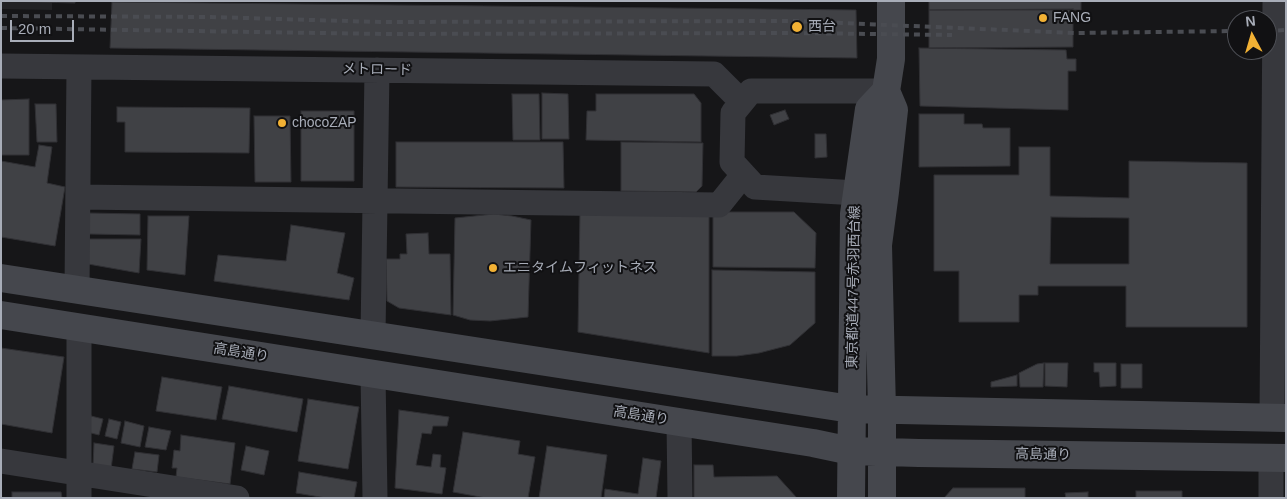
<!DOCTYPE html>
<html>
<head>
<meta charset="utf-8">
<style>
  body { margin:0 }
  #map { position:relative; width:1287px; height:499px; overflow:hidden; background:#161618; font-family:Arial,sans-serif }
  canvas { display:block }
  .frame { position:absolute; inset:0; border:2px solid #a8adb8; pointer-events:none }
  .north { position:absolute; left:1227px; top:10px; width:50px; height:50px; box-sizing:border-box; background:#111113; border:1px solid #4d4f55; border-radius:50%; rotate:354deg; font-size:14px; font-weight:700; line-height:20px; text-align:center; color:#a8adb8 }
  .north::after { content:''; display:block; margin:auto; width:18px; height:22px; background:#f2b134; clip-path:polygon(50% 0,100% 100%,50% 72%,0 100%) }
  .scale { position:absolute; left:10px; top:20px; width:64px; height:22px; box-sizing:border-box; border:2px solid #a8adb8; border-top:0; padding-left:6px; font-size:15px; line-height:18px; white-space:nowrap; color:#a8adb8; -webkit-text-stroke:4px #111113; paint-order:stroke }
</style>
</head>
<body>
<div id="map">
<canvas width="1287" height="499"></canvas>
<div class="frame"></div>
<div class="north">N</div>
<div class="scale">20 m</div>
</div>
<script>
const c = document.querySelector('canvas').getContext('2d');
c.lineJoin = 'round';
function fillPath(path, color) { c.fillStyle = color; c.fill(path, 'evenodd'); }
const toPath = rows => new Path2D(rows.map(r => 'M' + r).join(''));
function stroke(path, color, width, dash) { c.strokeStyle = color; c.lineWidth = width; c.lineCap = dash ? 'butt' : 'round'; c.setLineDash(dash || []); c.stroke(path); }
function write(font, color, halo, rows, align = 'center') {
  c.font = font + ' Arial,"Noto Sans JP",sans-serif'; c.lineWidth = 4; c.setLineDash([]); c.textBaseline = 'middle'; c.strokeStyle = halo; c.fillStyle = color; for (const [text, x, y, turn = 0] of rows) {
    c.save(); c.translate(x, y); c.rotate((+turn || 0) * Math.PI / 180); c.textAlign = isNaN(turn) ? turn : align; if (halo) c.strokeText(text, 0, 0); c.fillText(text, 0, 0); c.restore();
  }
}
const built = toPath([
  [1,1,52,1,52,10,1,9]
]);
const building = toPath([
  [1,1,75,1,75,3,1,1],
  [929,1,1081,1,1081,10,929,10,929,1],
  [112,2,856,10,857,58,110,48,112,2],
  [1073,9,1073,47,929,48,929,10,1073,9],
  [919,48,1066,50,1067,59,1076,59,1076,71,1068,71,1068,110,920,106,919,48],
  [542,93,568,94,569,139,542,139,542,93],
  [512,94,539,94,540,140,513,140,512,94],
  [596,94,694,94,701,103,701,142,586,140,587,111,596,111,596,94],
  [29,99,29,155,1,155,1,100,29,99],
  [35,104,56,104,57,142,37,142,35,104],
  [117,107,250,108,249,153,125,152,125,122,117,122,117,107],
  [785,110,789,119,774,125,770,115,785,110],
  [301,111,354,111,354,181,301,181,301,111],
  [919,114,964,114,964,124,982,124,983,128,1010,128,1010,166,919,167,919,114],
  [254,116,290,116,291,182,255,182,254,116],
  [815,134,826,134,827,157,815,158,815,134],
  [396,142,563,142,564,188,396,187,396,142],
  [621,142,703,143,702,186,696,192,621,191,621,142],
  [39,145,52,147,47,183,65,187,55,246,1,237,1,161,35,167,39,145],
  [1019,147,1050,147,1050,196,1129,198,1129,161,1247,163,1247,327,1126,327,1126,286,1038,286,1038,295,1019,295,1019,322,959,322,959,271,934,271,934,175,1019,175,1019,147],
  [1051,217,1129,218,1129,264,1050,264,1051,217],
  [580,212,709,212,709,353,578,332,580,212],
  [713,212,794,212,816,233,815,268,713,267,713,212],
  [89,213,140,214,140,235,89,234,89,213],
  [494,214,512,216,531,220,528,317,490,321,470,320,453,315,455,218,494,214],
  [148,216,189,216,185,275,147,270,148,216],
  [291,225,345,233,337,273,354,278,349,300,214,281,218,255,286,261,291,225],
  [428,233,429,254,450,254,451,315,399,308,387,301,386,259,400,259,400,254,407,254,406,234,428,233],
  [88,239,141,239,139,273,88,264,88,239],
  [712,270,815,272,815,323,790,345,759,353,737,356,712,356,712,270],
  [1,348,64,357,52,433,1,424,1,348],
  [1044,363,1043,387,1020,387,1019,373,1037,364,1044,363],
  [1045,363,1068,363,1067,387,1045,386,1045,363],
  [1094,363,1116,363,1116,386,1100,387,1099,372,1094,372,1094,363],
  [1121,364,1142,364,1142,388,1121,388,1121,364],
  [1017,375,1017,386,991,387,991,382,1017,375],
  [162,377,222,387,216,420,156,411,162,377],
  [229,386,303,399,297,432,222,419,229,386],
  [308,399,359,407,348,469,298,461,308,399],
  [399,410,449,417,447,426,433,426,431,434,422,433,416,465,431,467,433,454,441,455,440,467,446,468,442,494,395,488,399,410],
  [91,416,103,419,99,435,87,432,91,416],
  [109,419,121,422,117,439,105,436,109,419],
  [125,421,144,426,140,447,121,443,125,421],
  [149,427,171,431,166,450,145,447,149,427],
  [463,432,520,441,518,454,535,457,528,498,486,498,453,492,463,432],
  [181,435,235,443,230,484,176,477,177,468,172,468,174,450,180,451,181,435],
  [94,443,114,446,111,469,93,466,94,443],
  [246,446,269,451,264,475,241,470,246,446],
  [547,446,607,455,601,498,539,498,547,446],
  [135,452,159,455,157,472,132,469,135,452],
  [643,458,661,461,656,498,604,498,605,489,638,494,643,458],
  [694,465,713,465,714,477,777,476,797,498,694,498,694,465],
  [299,472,357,482,354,498,326,498,296,493,299,472],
  [953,488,1025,488,1025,498,944,498,953,488],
  [1136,491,1182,491,1182,498,1136,498,1136,491],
  [12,492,61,492,62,498,12,498,12,492],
  [1088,492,1088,498,1066,498,1065,493,1088,492]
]);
const street = toPath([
  [1,66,714,74,741,101],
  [878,192,857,193,755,187,732,162,733,113,751,91,886,91],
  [78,197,719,205,743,175],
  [77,289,79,67],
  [373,335,377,70],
  [373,374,375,498],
  [1272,417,1275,1],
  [679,422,680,498],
  [1,461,237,498],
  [79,498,79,328],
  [1271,498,1271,458]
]);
const secondary = toPath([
  [886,91,891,59,891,1],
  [1,278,851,409,1286,418],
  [1,315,679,422,813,443,851,451,919,453,1286,458],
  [851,498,854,214,869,109,886,91],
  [882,498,882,410,878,245,885,192,894,110,886,91]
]);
const rail = toPath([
  [1,16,211,17,380,22,794,21,1076,33,1237,31],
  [1,28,383,34,794,33,952,35],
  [1267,31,1286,30]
]);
const markers = [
  [1043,18,5,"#f2b134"],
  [797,27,6,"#f2b134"],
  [282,123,5,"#f2b134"],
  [493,268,5,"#f2b134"]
];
const poiNames = [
  ["FANG",1053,18],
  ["西台",808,27],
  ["chocoZAP",292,123],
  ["エニタイムフィットネス",503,268]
];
const streetNames = [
  ["メトロード",377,70,1],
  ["東京都道447号赤羽西台線",854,287,-89],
  ["高島通り",241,353,9],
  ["高島通り",641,416,9],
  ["高島通り",1043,455,1]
];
fillPath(built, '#222225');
fillPath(building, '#404145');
stroke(building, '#303034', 1);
stroke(street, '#37383d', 25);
stroke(secondary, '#45474d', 28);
stroke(rail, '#4a4c52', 4, [6, 5]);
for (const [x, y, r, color] of markers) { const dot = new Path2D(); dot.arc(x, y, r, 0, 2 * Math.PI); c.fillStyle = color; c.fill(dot); stroke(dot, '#111113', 2); }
write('14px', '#a8adb8', '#111113', poiNames, 'left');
write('14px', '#a8adb8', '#111113', streetNames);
</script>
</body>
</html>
